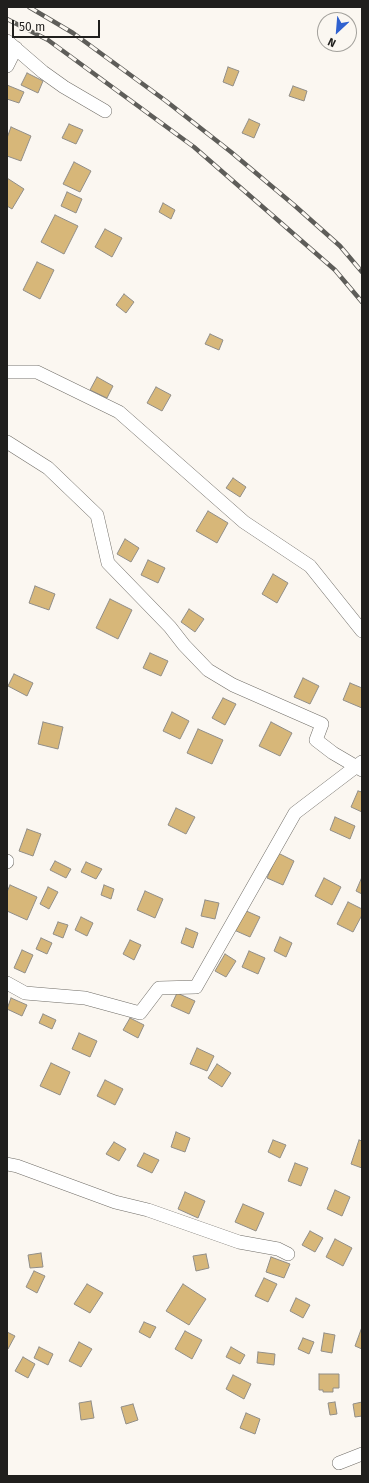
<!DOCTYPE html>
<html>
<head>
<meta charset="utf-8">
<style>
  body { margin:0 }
  #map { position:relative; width:369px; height:1483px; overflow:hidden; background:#fbf7f1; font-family:"Fira Sans",sans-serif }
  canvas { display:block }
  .frame { position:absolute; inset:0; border:8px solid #201f1d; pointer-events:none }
  .north { position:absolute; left:317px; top:12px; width:40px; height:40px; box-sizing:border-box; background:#fbf7f1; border:1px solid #a3a19c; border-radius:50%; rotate:206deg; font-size:11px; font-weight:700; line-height:16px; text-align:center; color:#201f1d }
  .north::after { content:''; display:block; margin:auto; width:14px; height:18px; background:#3061d0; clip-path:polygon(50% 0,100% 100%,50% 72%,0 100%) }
  .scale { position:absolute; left:12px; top:20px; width:88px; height:18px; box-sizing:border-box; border:2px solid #201f1d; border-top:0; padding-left:5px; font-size:12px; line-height:14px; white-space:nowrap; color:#201f1d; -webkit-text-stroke:3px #fbf7f1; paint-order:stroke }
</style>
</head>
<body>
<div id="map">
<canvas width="369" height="1483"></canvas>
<div class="frame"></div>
<div class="north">N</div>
<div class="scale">50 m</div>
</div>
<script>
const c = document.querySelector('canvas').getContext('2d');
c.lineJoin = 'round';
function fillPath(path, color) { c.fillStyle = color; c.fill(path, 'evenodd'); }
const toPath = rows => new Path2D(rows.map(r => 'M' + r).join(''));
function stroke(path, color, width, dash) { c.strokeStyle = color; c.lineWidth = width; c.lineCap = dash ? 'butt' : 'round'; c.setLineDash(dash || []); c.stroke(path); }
const building = toPath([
  [228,67,239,71,233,86,223,82,228,67],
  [27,73,43,81,38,93,21,85,27,73],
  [7,85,24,92,19,103,7,99,7,85],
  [293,86,307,91,304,101,289,96,293,86],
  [249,119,260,124,254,138,242,133,249,119],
  [69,124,83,130,76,144,62,138,69,124],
  [11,127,31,136,21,161,7,156,7,138,11,127],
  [74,162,91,171,80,192,63,184,74,162],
  [7,178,24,189,12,209,7,206,7,178],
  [67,192,82,199,76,213,61,206,67,192],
  [163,203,175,210,171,219,159,212,163,203],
  [55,215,78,226,64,254,41,242,55,215],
  [105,229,122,238,112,257,95,247,105,229],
  [37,262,54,270,40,299,23,290,37,262],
  [124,294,134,302,126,313,116,305,124,294],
  [210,334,223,340,219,350,205,344,210,334],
  [97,377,113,386,107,398,90,390,97,377],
  [156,387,171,395,162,411,147,403,156,387],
  [233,478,246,487,240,497,226,488,233,478],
  [208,511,228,523,217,543,196,531,208,511],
  [125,539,139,548,131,562,117,554,125,539],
  [148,560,165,568,158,583,141,575,148,560],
  [273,574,288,583,277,603,262,594,273,574],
  [35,586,55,594,49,610,29,603,35,586],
  [110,599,132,610,118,639,96,628,110,599],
  [189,609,204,619,195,632,181,622,189,609],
  [150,653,168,661,161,676,143,668,150,653],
  [14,674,33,683,27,696,8,686,14,674],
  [303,678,319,686,310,704,294,697,303,678],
  [350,683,362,688,362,708,343,700,350,683],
  [223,698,236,704,225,725,212,718,223,698],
  [172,712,189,721,180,739,163,731,172,712],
  [43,722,63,727,58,749,38,744,43,722],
  [271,722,292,733,280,756,259,746,271,722],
  [198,729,223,740,212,764,187,753,198,729],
  [358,791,362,792,362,812,351,807,358,791],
  [176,808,195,817,186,834,168,825,176,808],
  [335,817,355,826,350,839,330,830,335,817],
  [27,829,41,834,33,856,19,851,27,829],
  [278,853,294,861,283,885,267,878,278,853],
  [55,861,71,869,66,878,50,870,55,861],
  [86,862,102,869,96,879,81,872,86,862],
  [362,877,362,894,356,891,362,877],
  [324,878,341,887,332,905,315,896,324,878],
  [10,885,37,897,27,920,7,911,7,892,10,885],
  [104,885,114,889,111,899,101,895,104,885],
  [48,887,58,892,49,909,40,904,48,887],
  [145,891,163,899,155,918,137,910,145,891],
  [205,900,219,903,215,919,201,916,205,900],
  [348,902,362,909,362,915,353,932,337,924,348,902],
  [244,910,260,917,250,937,234,930,244,910],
  [81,917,93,923,87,936,75,930,81,917],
  [58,922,68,925,63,938,53,934,58,922],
  [186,928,198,933,193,948,181,943,186,928],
  [280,937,292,943,286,957,274,951,280,937],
  [41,938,52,943,47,954,36,949,41,938],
  [130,940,141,945,134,960,123,954,130,940],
  [22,950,33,955,25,973,14,968,22,950],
  [249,951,265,958,258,974,242,967,249,951],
  [225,954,236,961,226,977,215,971,225,954],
  [177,993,195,1001,189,1014,171,1006,177,993],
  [11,998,27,1005,22,1016,7,1009,11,998],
  [43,1014,56,1020,52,1029,39,1023,43,1014],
  [130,1018,144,1025,138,1038,123,1030,130,1018],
  [79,1033,97,1041,90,1057,72,1049,79,1033],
  [197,1048,214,1056,207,1071,190,1064,197,1048],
  [51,1063,70,1072,60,1095,40,1086,51,1063],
  [217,1064,231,1073,222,1087,208,1078,217,1064],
  [105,1080,123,1089,115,1105,97,1096,105,1080],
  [176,1132,190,1138,185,1152,171,1147,176,1132],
  [273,1140,286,1145,280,1158,268,1152,273,1140],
  [359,1140,362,1141,362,1168,351,1164,359,1140],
  [114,1142,126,1149,119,1161,106,1154,114,1142],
  [144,1153,159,1160,152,1173,137,1166,144,1153],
  [295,1163,308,1168,301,1186,288,1181,295,1163],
  [335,1190,350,1197,342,1216,327,1209,335,1190],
  [185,1192,205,1201,198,1218,178,1209,185,1192],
  [243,1204,264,1213,256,1231,235,1222,243,1204],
  [310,1231,323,1238,315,1252,302,1245,310,1231],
  [335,1239,352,1248,343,1266,326,1257,335,1239],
  [41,1253,43,1267,30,1268,28,1255,41,1253],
  [206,1254,209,1268,196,1271,193,1256,206,1254],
  [271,1257,290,1264,284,1278,266,1272,271,1257],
  [34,1271,45,1276,37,1293,26,1287,34,1271],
  [264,1278,277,1284,268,1302,255,1296,264,1278],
  [87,1284,103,1293,90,1313,74,1304,87,1284],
  [183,1284,206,1299,189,1325,166,1311,183,1284],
  [296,1298,310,1305,303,1318,290,1311,296,1298],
  [144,1322,156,1327,150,1338,139,1332,144,1322],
  [362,1327,362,1349,355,1346,362,1327],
  [185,1331,202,1340,192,1359,175,1349,185,1331],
  [7,1332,15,1336,8,1349,7,1349,7,1332],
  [324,1333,335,1335,332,1353,321,1351,324,1333],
  [303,1338,314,1342,309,1354,298,1349,303,1338],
  [79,1342,92,1349,81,1367,69,1361,79,1342],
  [39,1347,53,1354,48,1365,34,1358,39,1347],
  [231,1347,245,1355,240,1364,226,1357,231,1347],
  [258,1352,275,1354,274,1365,257,1363,258,1352],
  [23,1357,35,1364,28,1378,15,1371,23,1357],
  [319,1374,339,1374,339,1388,333,1388,333,1392,323,1392,323,1390,319,1390,319,1374],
  [233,1375,251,1384,244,1399,226,1389,233,1375],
  [91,1401,94,1418,81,1420,79,1403,91,1401],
  [335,1402,337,1414,330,1415,328,1403,335,1402],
  [362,1402,362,1416,355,1417,353,1404,362,1402],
  [133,1404,138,1420,126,1424,121,1407,133,1404],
  [246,1413,260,1419,255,1434,240,1428,246,1413]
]);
const minor = toPath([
  [7,41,43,72,64,87,105,111],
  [7,66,16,48],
  [7,372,37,372,119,412,244,522,310,566,362,631],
  [7,442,48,468,97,515,108,563,170,627,184,645,208,670,233,685,322,724,316,740,333,753,362,770],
  [7,862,7,861],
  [7,983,25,993,85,998,140,1013,159,988,196,987,295,813,362,762],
  [7,1164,17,1166,115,1202,148,1210,239,1242,278,1249,288,1254],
  [339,1463,362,1454]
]);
const rail = toPath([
  [29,7,73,33,166,101,231,152,294,205,340,246,362,272],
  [7,19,48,40,194,147,335,270,362,302]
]);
fillPath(building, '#d7b779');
stroke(building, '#918e88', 1);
stroke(minor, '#706d67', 14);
stroke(minor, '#fff', 13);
stroke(rail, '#5e5d59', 4.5);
stroke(rail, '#fbf7f1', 3, [9]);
</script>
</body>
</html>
